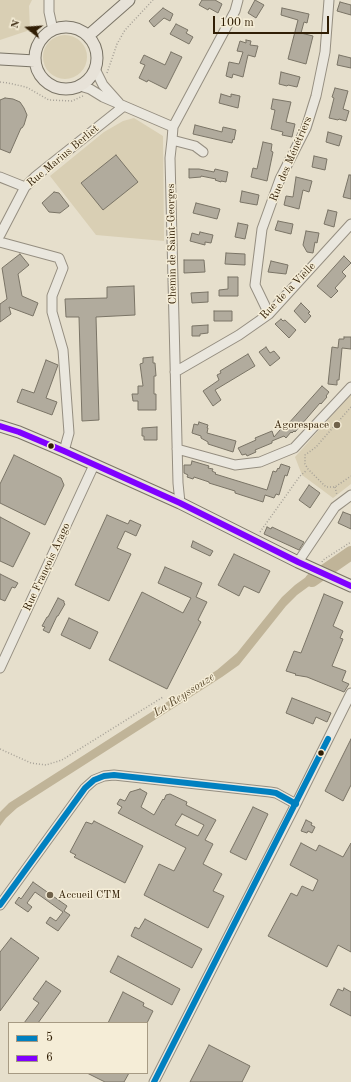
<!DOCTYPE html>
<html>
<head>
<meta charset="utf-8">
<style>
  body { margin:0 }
  #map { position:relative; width:351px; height:1082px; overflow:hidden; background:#e6dfcc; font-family:"Old Standard TT",serif }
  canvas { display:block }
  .legend { position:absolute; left:8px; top:1022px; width:140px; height:52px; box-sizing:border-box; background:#f5edd7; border:1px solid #a69a83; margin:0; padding:5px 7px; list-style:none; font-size:12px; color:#301e05 }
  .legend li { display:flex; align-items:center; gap:8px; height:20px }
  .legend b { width:20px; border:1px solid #a69a83 }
  .north { position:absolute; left:8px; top:8px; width:40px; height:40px; -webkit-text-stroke:3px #f5edd7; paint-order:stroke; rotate:287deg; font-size:11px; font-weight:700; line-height:16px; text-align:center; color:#301e05 }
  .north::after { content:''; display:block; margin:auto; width:14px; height:18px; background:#301e05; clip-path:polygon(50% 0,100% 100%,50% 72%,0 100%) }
  .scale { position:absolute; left:213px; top:16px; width:116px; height:18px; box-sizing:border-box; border:2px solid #301e05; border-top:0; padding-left:5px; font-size:12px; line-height:14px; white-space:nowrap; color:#301e05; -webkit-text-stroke:3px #f5edd7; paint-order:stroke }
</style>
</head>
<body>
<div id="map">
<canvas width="351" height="1082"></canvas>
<ul class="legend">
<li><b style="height:5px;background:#0080c0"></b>5</li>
<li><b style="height:5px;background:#8000ff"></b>6</li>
</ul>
<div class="north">N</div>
<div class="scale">100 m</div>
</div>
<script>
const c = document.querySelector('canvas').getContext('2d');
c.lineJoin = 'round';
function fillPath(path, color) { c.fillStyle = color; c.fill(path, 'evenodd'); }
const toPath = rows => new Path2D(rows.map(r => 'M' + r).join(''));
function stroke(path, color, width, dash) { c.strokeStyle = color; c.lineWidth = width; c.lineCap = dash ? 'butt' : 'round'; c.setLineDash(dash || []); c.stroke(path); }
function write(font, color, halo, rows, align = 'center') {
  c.font = font + ' "Old Standard TT",serif'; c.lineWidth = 3; c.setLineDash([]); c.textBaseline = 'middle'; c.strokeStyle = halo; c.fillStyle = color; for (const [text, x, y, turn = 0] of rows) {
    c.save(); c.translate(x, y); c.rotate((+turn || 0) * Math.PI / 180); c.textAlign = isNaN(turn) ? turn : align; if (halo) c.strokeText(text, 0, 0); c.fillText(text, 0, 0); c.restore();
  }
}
const green = toPath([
  [0,0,32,0,29,6,30,30,0,40],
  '43 57a22 22 0 1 1 44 0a22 22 0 1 1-44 0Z',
  [134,118,163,136,164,241,96,235,50,176,104,132,123,121],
  [351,394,351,484,333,498,302,475,295,457]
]);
const water = toPath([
  [351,549,351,557,334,568,326,565],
  [313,572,323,576,297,595,286,606,239,665,222,677,17,808,6,818,0,826,0,812,9,803,217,670,237,653,282,597,295,585]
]);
const river = toPath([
  [312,580,351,553]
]);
const building = toPath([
  [202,0,215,0,222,4,218,13,209,8,208,10,199,5,202,0],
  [255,0,264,5,256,18,248,13,255,0],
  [340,2,351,5,351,15,337,11,340,2],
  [163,8,173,14,170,21,164,18,154,27,149,21,163,8],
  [282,8,309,14,307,23,304,22,301,33,313,36,306,64,288,59,298,20,281,15,282,8],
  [176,24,188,30,186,33,193,37,189,44,170,34,176,24],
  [246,40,251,41,250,45,258,46,255,57,248,55,243,77,233,74,232,78,226,76,229,62,239,64,243,52,237,51,240,41,246,43,246,40],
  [171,52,182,57,166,89,148,80,147,82,139,78,145,65,140,63,144,55,165,65,171,52],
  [339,55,351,58,351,68,337,65,339,55],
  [281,72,300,77,297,87,288,85,287,86,279,84,281,72],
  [335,88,348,91,343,109,349,111,346,121,339,119,338,120,329,118,334,98,332,97,335,88],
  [221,94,231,97,231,94,240,96,238,108,219,103,221,94],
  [5,98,13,99,20,102,24,108,27,115,24,125,22,128,21,128,10,153,0,149,0,100,5,98],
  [273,99,291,102,286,122,295,124,292,137,282,135,283,132,271,129,275,110,271,109,273,99],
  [195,125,222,132,223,127,236,130,234,140,233,139,232,143,193,134,195,125],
  [328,132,342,136,339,146,326,142,328,132],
  [263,142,272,144,271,151,273,152,267,181,251,177,253,168,257,169,263,142],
  [116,155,138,182,103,210,81,183,116,155],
  [314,156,327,159,325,170,312,167,314,156],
  [189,169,199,169,214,172,215,169,228,172,226,182,221,181,221,182,215,180,216,179,201,176,201,177,189,178,189,169],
  [349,175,351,175,351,199,343,197,349,175],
  [296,177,312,181,309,192,303,190,299,209,284,205,286,196,293,197,296,177],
  [242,191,259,195,257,205,240,202,242,191],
  [54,192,59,193,69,206,60,213,49,212,42,203,54,192],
  [196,203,220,209,217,219,193,213,196,203],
  [328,210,337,212,334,227,324,224,328,210],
  [278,221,293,224,291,234,275,230,278,221],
  [238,223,248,225,245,239,235,237,238,223],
  [306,231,319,233,317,243,315,242,313,253,307,252,303,245,306,231],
  [200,232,213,235,211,243,205,242,205,245,190,241,192,233,199,235,200,232],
  [226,253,245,254,245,265,225,264,226,253],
  [20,254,29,265,18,274,22,296,38,303,33,316,9,307,11,314,0,322,0,304,7,299,2,268,20,254],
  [344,256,351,263,342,272,346,276,335,288,338,291,331,298,317,286,344,256],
  [184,260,204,260,205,272,184,273,184,260],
  [271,261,288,265,286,274,268,272,271,261],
  [228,277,238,277,238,296,219,296,219,290,228,289,228,277],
  [134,286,135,315,96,317,99,420,82,421,79,317,66,317,65,299,107,298,107,287,134,286],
  [208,292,208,302,192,303,191,293,208,292],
  [301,303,310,312,308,313,311,316,305,323,294,311,301,303],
  [214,311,232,311,232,321,214,321,214,311],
  [281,319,283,321,285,320,296,330,289,338,275,324,281,319],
  [208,325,208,333,200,334,200,336,192,336,192,326,208,325],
  [344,337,351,337,351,349,342,348,339,380,337,380,337,385,328,384,332,347,338,348,339,339,344,339,344,337],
  [266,347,270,353,274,351,280,358,270,366,259,352,266,347],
  [248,354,255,366,215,390,221,400,213,406,203,391,219,380,217,375,221,373,220,371,248,354],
  [153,357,153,363,155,363,156,376,154,376,154,394,156,394,156,410,138,410,138,401,133,401,132,394,138,394,138,386,143,386,140,364,143,363,143,358,153,357],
  [46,360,58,365,46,398,57,402,52,415,17,402,22,389,34,393,46,360],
  [322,386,329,392,326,396,327,397,321,404,320,403,295,432,294,431,292,433,291,432,286,438,284,436,272,441,272,443,255,450,256,452,247,456,246,454,242,455,238,448,256,440,255,438,272,431,274,437,286,423,288,424,322,386],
  [199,422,208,425,207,428,208,428,207,433,236,441,233,452,208,444,208,442,201,438,201,436,192,433,194,424,198,425,199,422],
  [157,427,157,440,144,440,144,436,142,436,142,428,157,427],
  [14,455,61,478,64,485,45,525,0,503,0,484,14,455],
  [192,461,209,466,208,468,213,469,212,471,216,473,215,474,267,490,273,471,276,472,278,468,279,469,281,464,290,467,287,476,285,475,279,495,276,494,274,498,265,495,263,502,235,493,235,491,209,483,209,482,194,477,193,479,187,477,188,475,184,473,184,465,191,465,192,461],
  [309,485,320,493,310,508,299,500,309,485],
  [343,512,351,515,351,529,338,523,343,512],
  [107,515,128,524,130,520,141,525,136,536,125,531,117,548,131,554,109,601,75,585,107,515],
  [0,517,30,533,13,567,0,561,0,517],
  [267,527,271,529,272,527,304,542,299,550,264,534,267,527],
  [193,541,213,551,210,556,191,547,193,541],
  [234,554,270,571,259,593,244,586,239,596,218,585,234,554],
  [165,567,202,583,196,597,207,602,198,620,201,622,167,689,109,660,142,592,183,613,191,598,158,583,165,567],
  [0,574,18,583,15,588,12,587,5,601,0,599,0,574],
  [324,594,343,602,333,626,343,631,340,638,343,639,332,666,346,671,342,681,349,684,344,692,307,677,295,675,296,674,286,671,294,651,301,653,324,594],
  [58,598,64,601,64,603,65,604,58,616,57,616,49,633,43,630,45,627,42,626,47,617,48,617,58,598],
  [69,618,98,632,90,649,61,635,69,618],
  [292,698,331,713,327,722,316,717,313,724,286,713,292,698],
  [351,739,351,785,343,801,325,791,351,739],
  [140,789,147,793,141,807,154,815,163,799,164,800,166,795,170,794,187,802,186,805,216,820,205,840,213,844,203,864,222,874,213,891,224,896,208,928,144,895,159,864,174,871,186,848,118,813,122,807,117,804,120,799,125,801,130,792,140,789],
  [182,814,204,825,198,836,175,825,182,814],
  [253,807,268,814,246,860,230,852,253,807],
  [306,820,312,823,311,825,315,827,312,833,308,831,307,833,301,831,306,820],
  [94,821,143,846,125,883,74,857,76,855,70,852,86,822,92,824,94,821],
  [301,843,316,851,319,845,343,857,351,843,351,952,338,945,327,967,268,936,291,893,297,896,302,886,313,891,318,880,290,865,301,843],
  [33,882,67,906,64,911,70,915,58,931,46,923,50,917,56,921,63,912,35,892,27,903,32,907,28,912,15,903,19,897,21,899,33,882],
  [145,919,202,949,192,968,131,936,135,927,139,929,145,919],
  [11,938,39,958,0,1011,0,952,11,938],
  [118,956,180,989,172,1005,110,972,118,956],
  [46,981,61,991,38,1023,24,1023,39,1003,33,999,46,981],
  [344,988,351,992,351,1016,330,1005,338,989,343,991,344,988],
  [123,992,144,1003,143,1006,153,1011,147,1023,108,1023,123,992],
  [209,1045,250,1066,242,1082,190,1082,209,1045],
  [87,1073,129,1073,124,1082,105,1082,87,1073]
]);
const path = toPath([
  [107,73,117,44,125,30,153,0],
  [0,82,8,83,26,87,49,100,72,101,83,96],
  [351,407,316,447,305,455,305,464,308,469,326,487,335,487,351,476],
  [335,487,337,495],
  [260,532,300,476,307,470],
  [322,562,323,560,351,542],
  [0,749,31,763,46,765,62,760,163,697]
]);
const minor = toPath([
  [49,0,49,12,53,30],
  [95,69,103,85,119,103],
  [80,86,90,89,103,97,173,127],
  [172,140,195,146,203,152],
  [0,177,25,187],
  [0,235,25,187,36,176,124,106],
  [0,242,59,258,63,268,52,296,52,312,63,350,69,433,64,451],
  [269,314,255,285,262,229,280,179,306,128,316,96,325,52,329,0],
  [175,372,239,335,269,314,351,224],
  [177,449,235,465,260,462,294,448,351,387],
  [180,503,178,483,170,158,172,140,173,127,235,11,238,0],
  [298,562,335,507,351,495],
  [0,668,94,465],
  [0,905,85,788,94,780,104,776,114,775,270,792,276,793,296,804],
  [154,1082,296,804,351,693]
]);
const major = toPath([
  '35 58a31 31 0 1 1 62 0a31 31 0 1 1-62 0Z',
  [88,36,129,0],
  [0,59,35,61],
  [0,426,19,432,64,451,180,503,298,562,351,586]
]);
const bus1 = toPath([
  [0,905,85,788,94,780,104,776,114,775,270,792,276,793,296,804],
  [154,1082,328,739]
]);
const bus2 = toPath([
  [0,426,19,432,64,451,180,503,298,562,351,586]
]);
const markers = [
  [337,425,4,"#70624b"],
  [51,446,3.5,"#301e05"],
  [321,753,3.5,"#301e05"],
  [50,895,4,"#70624b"]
];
const streetNames = [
  ["Rue Marius Berliet",63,156,-40],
  ["Rue des Ménétriers",291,159,-67],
  ["Chemin de Saint-Georges",172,244,-91],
  ["Rue de la Vielle",288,291,-46],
  ["Rue François Arago",47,567,-65]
];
const poiNames = [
  ["Agorespace",329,425],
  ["Accueil CTM",58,895,"left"]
];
const waterNames = [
  ["La Reyssouze",184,695,-33]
];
fillPath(green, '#d9cfb4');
fillPath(water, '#c0b498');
stroke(river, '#c0b498', 14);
fillPath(building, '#b1ab9d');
stroke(building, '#7a7466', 1);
stroke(minor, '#958e80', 11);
stroke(major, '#7a7466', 13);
stroke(path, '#a6a197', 1.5, [1, 2]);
stroke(minor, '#eae7de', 9);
stroke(major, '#e7e2d8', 11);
stroke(bus1, '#0080c0', 6);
stroke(bus2, '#8000ff', 6);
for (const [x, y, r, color] of markers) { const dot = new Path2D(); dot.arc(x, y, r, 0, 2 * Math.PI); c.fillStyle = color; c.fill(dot); stroke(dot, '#f5edd7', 1.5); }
write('11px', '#301e05', '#f5edd7', streetNames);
write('11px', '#301e05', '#f5edd7', poiNames, 'right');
write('italic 12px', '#5c4c30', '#f5edd7', waterNames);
</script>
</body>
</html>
